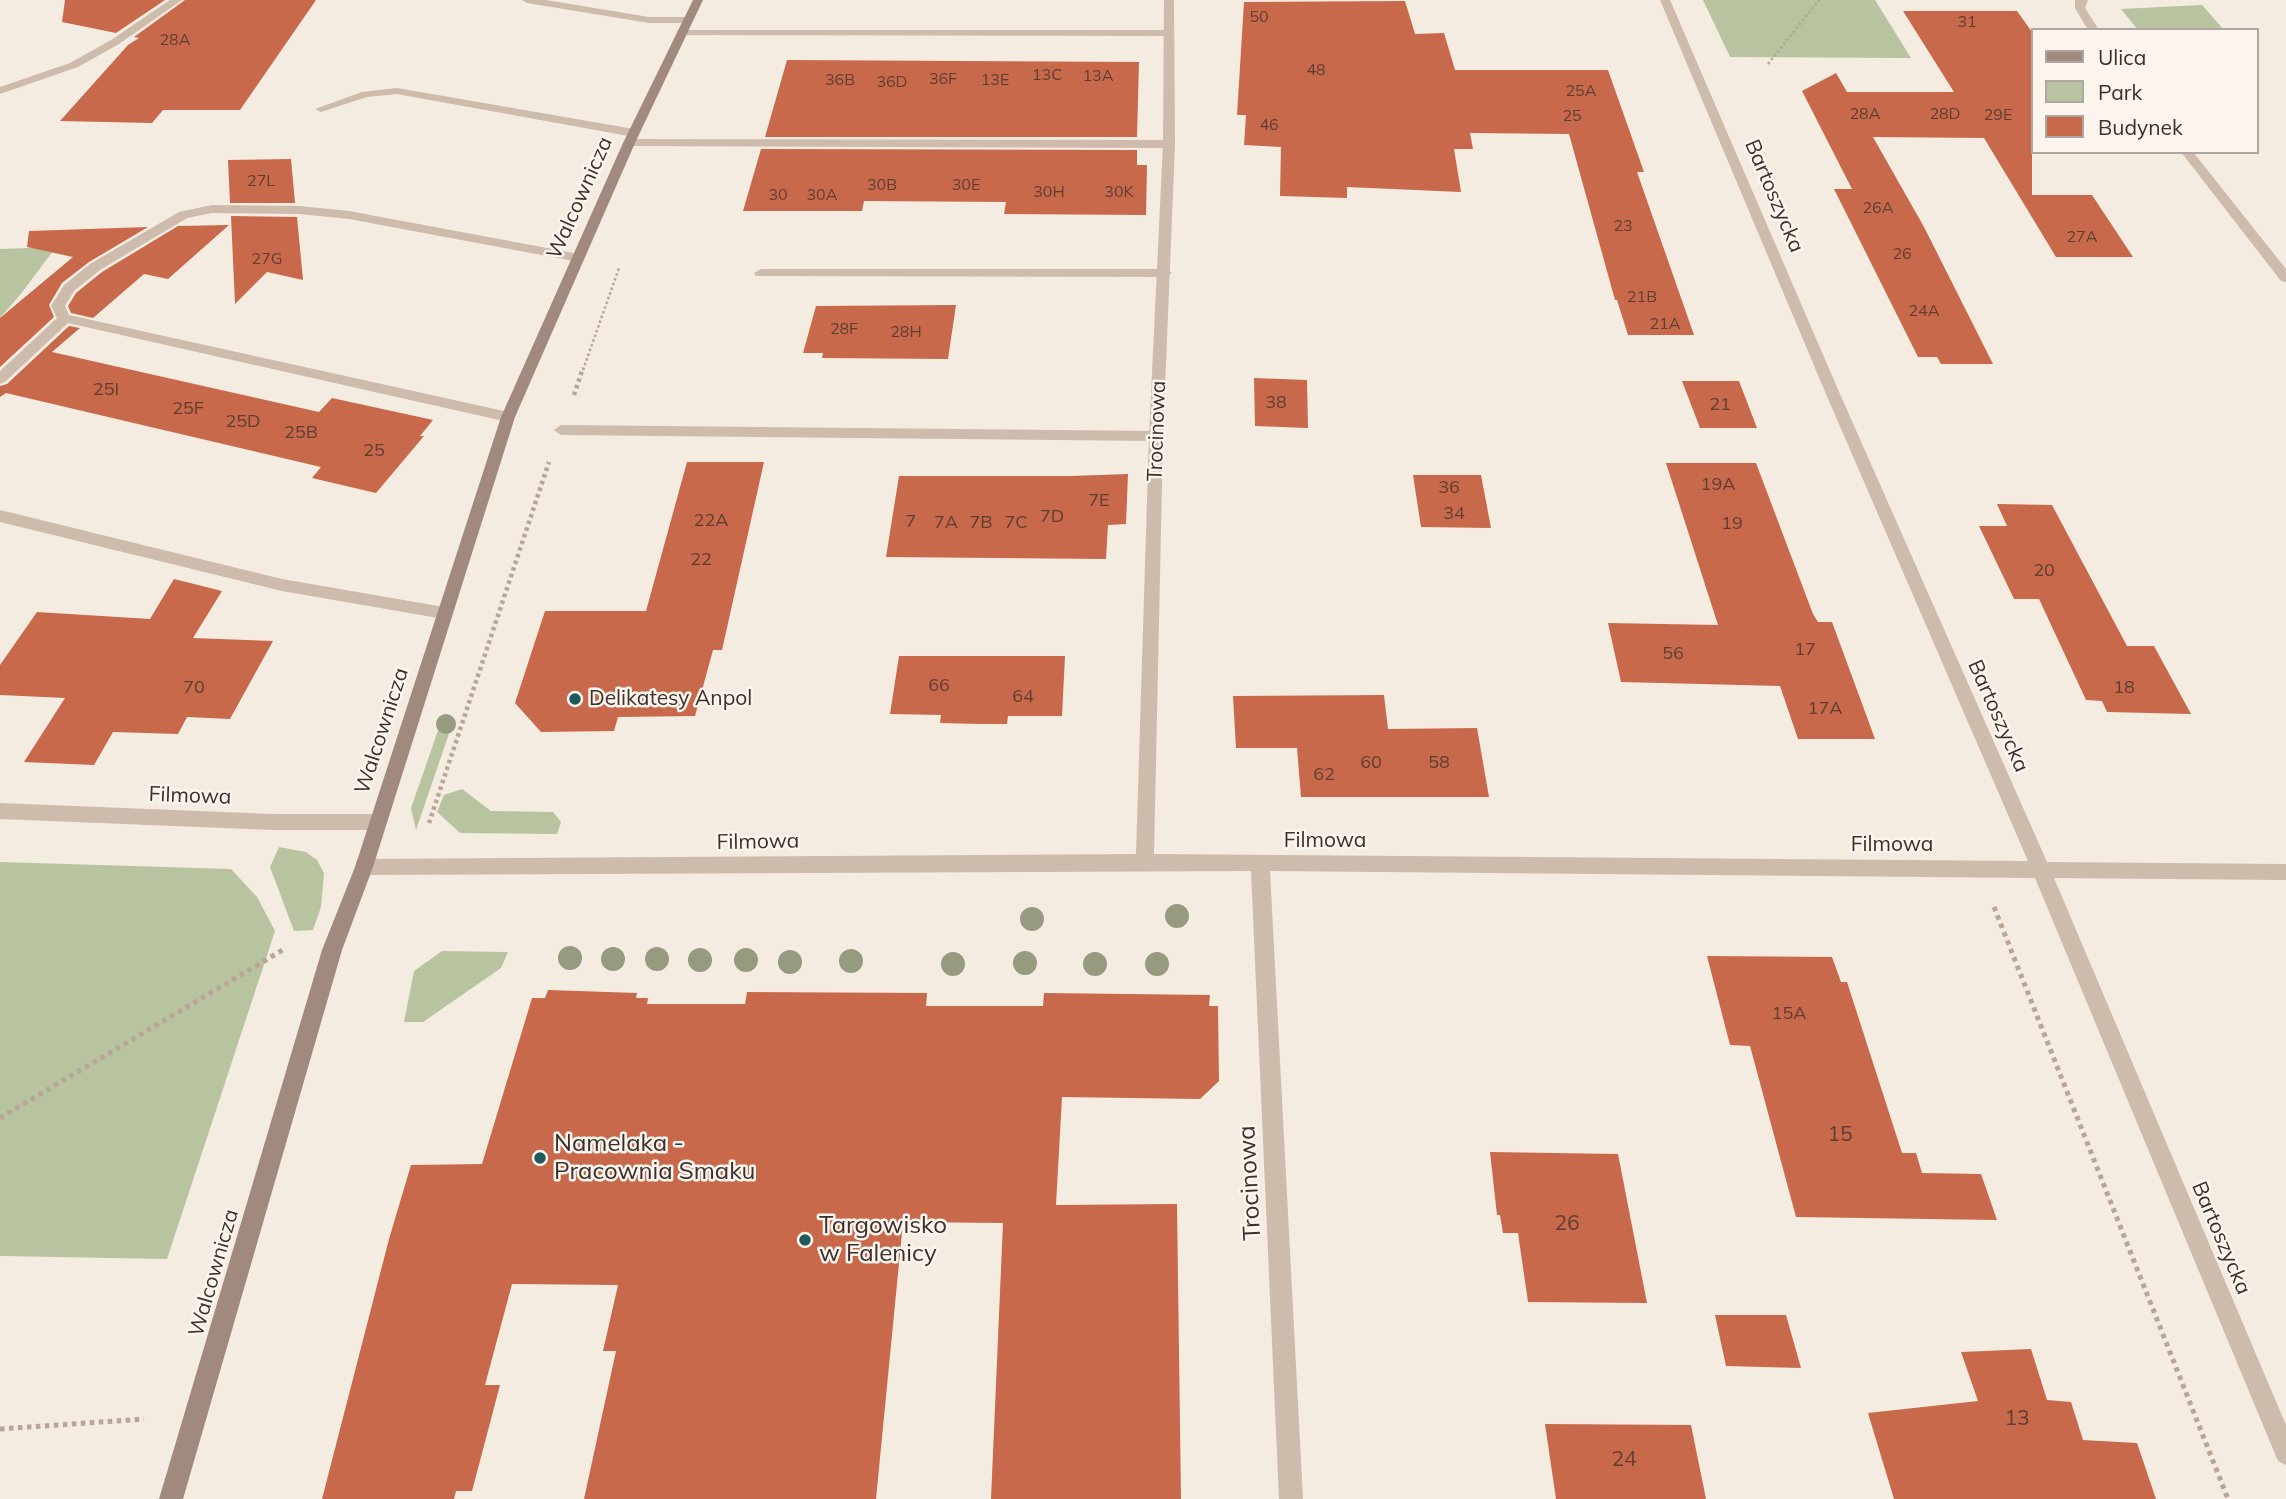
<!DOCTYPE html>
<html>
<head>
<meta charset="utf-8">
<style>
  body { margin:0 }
  #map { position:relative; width:2286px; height:1499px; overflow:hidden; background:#f4ebe1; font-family:Mulish,sans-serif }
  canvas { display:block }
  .legend { position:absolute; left:2031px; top:28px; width:228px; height:126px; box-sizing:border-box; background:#fbf5ee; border:2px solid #aea6a0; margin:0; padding:9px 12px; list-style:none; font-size:21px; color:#3b302b }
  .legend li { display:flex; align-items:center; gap:14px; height:35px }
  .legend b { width:35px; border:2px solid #aea6a0 }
</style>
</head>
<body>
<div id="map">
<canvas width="2286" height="1499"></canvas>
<ul class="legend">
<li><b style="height:9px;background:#a18a7d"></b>Ulica</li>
<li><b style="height:19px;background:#b8c4a0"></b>Park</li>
<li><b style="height:19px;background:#c8694b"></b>Budynek</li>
</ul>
</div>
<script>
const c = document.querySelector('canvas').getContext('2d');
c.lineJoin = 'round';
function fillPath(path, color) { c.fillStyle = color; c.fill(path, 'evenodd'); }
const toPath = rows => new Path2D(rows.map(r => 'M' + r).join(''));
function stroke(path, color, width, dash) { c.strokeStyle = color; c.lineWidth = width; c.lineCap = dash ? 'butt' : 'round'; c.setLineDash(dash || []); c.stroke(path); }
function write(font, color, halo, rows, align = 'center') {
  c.font = font + ' Mulish,sans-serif'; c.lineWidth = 5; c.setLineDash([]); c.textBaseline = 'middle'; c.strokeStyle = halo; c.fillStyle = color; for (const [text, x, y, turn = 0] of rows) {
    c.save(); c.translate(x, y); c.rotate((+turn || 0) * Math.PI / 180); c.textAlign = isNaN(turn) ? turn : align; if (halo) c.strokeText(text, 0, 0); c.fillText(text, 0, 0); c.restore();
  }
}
const green = toPath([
  [1703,0,1875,0,1911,58,1730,57],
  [2202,5,2224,30,2138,30,2121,9],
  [56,247,20,295,0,318,0,249],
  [442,719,454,719,416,830,411,808],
  [462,789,491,811,553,812,561,822,557,834,460,833,437,812,444,795],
  [279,847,306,852,317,860,324,873,321,907,313,930,294,931,270,867],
  [0,862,231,869,257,897,275,931,167,1259,0,1256],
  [442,951,508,952,501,968,423,1022,404,1022,414,971]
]);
const building = toPath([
  [65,0,165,0,116,33,62,22],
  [185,0,316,0,240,110,163,110,152,123,60,121,128,45,139,38,134,37],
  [1405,1,1415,34,1444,33,1455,70,1608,70,1644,172,1637,172,1694,335,1628,335,1617,300,1615,300,1569,134,1470,133,1473,149,1454,149,1461,192,1347,187,1347,198,1280,196,1281,147,1244,145,1246,115,1237,115,1244,2],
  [1903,11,2017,11,2032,32,2032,195,2092,195,2133,257,2056,257,1984,138,1873,137,1924,227,1993,364,1941,364,1937,357,1918,357,1834,189,1852,189,1802,91,1836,73,1847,92,1954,92],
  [787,60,1139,62,1137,137,765,137],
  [761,149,1137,150,1137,165,1147,165,1146,215,1004,214,1006,202,864,201,862,211,743,211],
  [291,159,295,203,230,203,228,160],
  [231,216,297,217,303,280,267,272,235,304],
  [229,225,168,279,144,274,93,318,71,313,68,306,76,293,102,272,178,226],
  [148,227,89,262,62,283,49,305,54,317,0,367,0,318,73,257,27,247,29,231],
  [956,305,948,359,822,358,823,353,803,353,816,306],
  [69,326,80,328,52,352,319,412,332,398,433,420,420,436,424,436,376,493,312,478,321,467,6,393,0,397,0,386,7,384],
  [1254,378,1307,380,1308,428,1255,426],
  [1682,381,1739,381,1757,428,1700,428],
  [687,462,764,462,722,650,713,650,695,716,618,717,614,731,541,732,515,703,545,611,646,611],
  [1666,463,1756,463,1813,614,1818,622,1832,622,1875,739,1798,739,1780,686,1621,682,1608,623,1718,625],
  [1128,474,1126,524,1108,525,1106,559,886,557,899,476,1071,476],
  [1413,475,1481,475,1491,528,1421,527],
  [1997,504,2052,505,2127,646,2154,646,2191,714,2107,712,2102,701,2086,700,2039,599,2014,599,1979,526,2007,526],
  [174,579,222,591,193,638,273,641,230,719,187,717,178,734,113,732,94,765,24,762,65,698,0,695,0,665,37,612,150,619],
  [899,656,1065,656,1062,716,1008,716,1007,724,980,724,940,723,941,715,890,714],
  [1384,695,1388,729,1477,728,1489,797,1301,797,1297,748,1236,748,1233,696],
  [1707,956,1832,957,1841,982,1847,982,1902,1153,1916,1153,1922,1173,1981,1174,1997,1220,1796,1217,1750,1046,1730,1045],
  [548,990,637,993,636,998,648,998,647,1004,745,1004,747,992,927,993,926,1006,1043,1006,1044,993,1210,995,1209,1006,1218,1006,1219,1081,1200,1099,1062,1097,1056,1205,1177,1204,1181,1499,991,1499,1003,1223,903,1222,876,1499,584,1499,616,1351,603,1351,618,1285,512,1284,485,1385,500,1385,472,1491,456,1491,454,1499,322,1499,389,1239,411,1165,482,1164,532,998,545,998],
  [1490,1152,1618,1154,1647,1303,1528,1302,1518,1233,1503,1233,1500,1215,1497,1215],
  [1715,1315,1786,1315,1801,1368,1726,1366],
  [2031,1349,2047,1400,2071,1402,2083,1440,2137,1443,2156,1499,1894,1499,1868,1413,1978,1401,1961,1352],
  [1545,1424,1691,1425,1706,1499,1556,1499]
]);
const pathFar2 = toPath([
  [1768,64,1819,0],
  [583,370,619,268]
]);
const pathFar1 = toPath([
  [574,395,583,368],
  [429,823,549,462]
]);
const path = toPath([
  [1994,907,2228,1499],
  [0,1118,286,948],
  [0,1429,144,1419]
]);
const lane = toPath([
  [170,0,182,0,119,44,78,67,0,94,0,87,70,63,111,40,170,0],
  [522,0,546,0,649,17,688,17,693,20,688,23,649,23,527,3,522,0],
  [678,30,1168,30,1173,33,1168,36,682,35,677,32,678,30],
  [397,88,634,129,640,133,634,137,397,94,367,97,321,112,315,109,362,92,397,88],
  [629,139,1169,140,1175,144,1169,148,625,146,623,143,629,139],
  [212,205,299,206,349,211,579,254,585,258,579,262,349,219,299,214,212,213,187,218,100,270,74,291,65,306,69,315,513,413,515,417,513,421,508,422,68,323,5,382,0,384,0,371,57,318,51,306,64,285,90,264,179,212,212,205],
  [761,269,1165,269,1172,273,1165,277,756,276,754,273,761,269],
  [561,425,1156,431,1163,436,1156,441,561,435,554,430,561,425],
  [0,510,282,579,444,607,452,613,444,619,282,591,0,522,0,510]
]);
const street = toPath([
  [1164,0,1174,0,1175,144,1163,436,1154,854,2028,861,1826,394,1660,0,1670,0,1840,394,2047,862,2286,864,2286,880,2054,878,2286,1425,2286,1465,2278,1461,2035,878,1270,871,1303,1499,1279,1499,1251,871,364,875,357,873,355,867,357,861,364,859,1136,854,1149,436,1163,144,1164,0],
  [2075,0,2088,0,2085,8,2099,30,2088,30,2075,8,2075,0],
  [2181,152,2193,152,2286,269,2286,282,2281,281,2181,152],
  [0,803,273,814,377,814,383,816,386,822,383,828,377,830,273,830,0,819,0,803]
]);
const secondary = toPath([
  [693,0,703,0,635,143,515,417,373,867,342,950,183,1499,159,1499,322,950,355,867,501,417,623,143,693,0]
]);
const trees = [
  [446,724,10],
  [1177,916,12],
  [1032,919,12],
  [570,958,12],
  [613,959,12],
  [657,959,12],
  [700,960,12],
  [746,960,12],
  [851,961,12],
  [790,962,12],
  [1025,963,12],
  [953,964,12],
  [1095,964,12],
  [1157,964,12]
];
const markers = [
  [575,699,7,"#1f5a5e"],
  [540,1158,7,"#1f5a5e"],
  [805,1240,7,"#1f5a5e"]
];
const farNumbernames = [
  ["50",1259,17],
  ["31",1967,22],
  ["28A",175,40],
  ["48",1316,70],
  ["13C",1047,75],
  ["13A",1098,76],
  ["36F",943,79],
  ["36B",840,80],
  ["13E",995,80],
  ["36D",892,82],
  ["25A",1581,91],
  ["28A",1865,114],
  ["28D",1945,114],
  ["29E",1998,115],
  ["25",1572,116],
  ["46",1269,125],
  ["27L",261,181],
  ["30B",882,185],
  ["30E",966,185],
  ["30H",1049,192],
  ["30K",1119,192],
  ["30",778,195],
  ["30A",822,195],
  ["26A",1878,208],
  ["23",1623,226],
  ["27A",2082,237],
  ["26",1902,254],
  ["27G",267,259],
  ["21B",1642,297],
  ["24A",1924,311],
  ["21A",1665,324],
  ["28F",844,329],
  ["28H",906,332]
];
const numberNames = [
  ["25I",106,390],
  ["38",1276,403],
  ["21",1720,405],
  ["25F",188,409],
  ["25D",243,422],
  ["25B",301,433],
  ["25",374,451],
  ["19A",1718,485],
  ["36",1449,488],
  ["7E",1099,501],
  ["34",1454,514],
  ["7D",1052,517],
  ["22A",711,521],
  ["7",911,522],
  ["7A",946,523],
  ["7B",981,523],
  ["7C",1016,523],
  ["19",1732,524],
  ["22",701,560],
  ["20",2044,571],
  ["17",1805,650],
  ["56",1673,654],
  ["66",939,686],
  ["70",194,688],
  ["18",2124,688],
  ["64",1023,697],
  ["17A",1825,709],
  ["60",1371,763],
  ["58",1439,763],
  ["62",1324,775],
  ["15A",1789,1014]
];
const streetNames = [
  ["Bartoszycka",1774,196,67],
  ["Walcownicza",580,198,-66],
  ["Trocinowa",1157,431,-88],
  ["Bartoszycka",1998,716,66],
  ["Walcownicza",382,731,-72],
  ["Filmowa",190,796,2],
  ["Filmowa",1325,841],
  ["Filmowa",758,842,-1],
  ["Filmowa",1892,845],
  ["Bartoszycka",2221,1238,67],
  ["Walcownicza",214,1273,-74]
];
const poiNames = [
  ["Delikatesy Anpol",589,699]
];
const nearNumbernames = [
  ["15",1840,1135],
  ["26",1567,1224],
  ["13",2017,1419],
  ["24",1624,1460]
];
const nearPoinames = [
  ["Namelaka -",554,1144],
  ["Pracownia Smaku",554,1172],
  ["Targowisko",819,1226],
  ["w Falenicy",819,1254]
];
const nearStreetnames = [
  ["Trocinowa",1250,1183,-93]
];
fillPath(green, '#b8c4a0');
fillPath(building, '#c8694b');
stroke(pathFar2, '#b9a596', 2.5, [2.5, 2.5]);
stroke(pathFar1, '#b9a596', 4.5, [3.5, 3.5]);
stroke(path, '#b9a596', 5, [4.5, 4.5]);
fillPath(lane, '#cdbbac');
fillPath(street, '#cdbbac');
fillPath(secondary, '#a18a7d');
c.fillStyle = '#969b7f';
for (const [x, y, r] of trees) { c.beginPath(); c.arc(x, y, r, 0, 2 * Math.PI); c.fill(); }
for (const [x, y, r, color] of markers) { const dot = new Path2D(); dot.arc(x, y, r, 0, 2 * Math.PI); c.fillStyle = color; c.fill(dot); stroke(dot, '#fbf5ee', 2.5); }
write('16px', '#5e3e33', null, farNumbernames);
write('18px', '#5e3e33', null, numberNames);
write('21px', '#3b302b', '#fbf5ee', streetNames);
write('21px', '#3b302b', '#fbf5ee', poiNames, 'left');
write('21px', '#5e3e33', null, nearNumbernames);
write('24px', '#3b302b', '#fbf5ee', nearPoinames, 'left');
write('24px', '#3b302b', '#fbf5ee', nearStreetnames);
</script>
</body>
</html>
